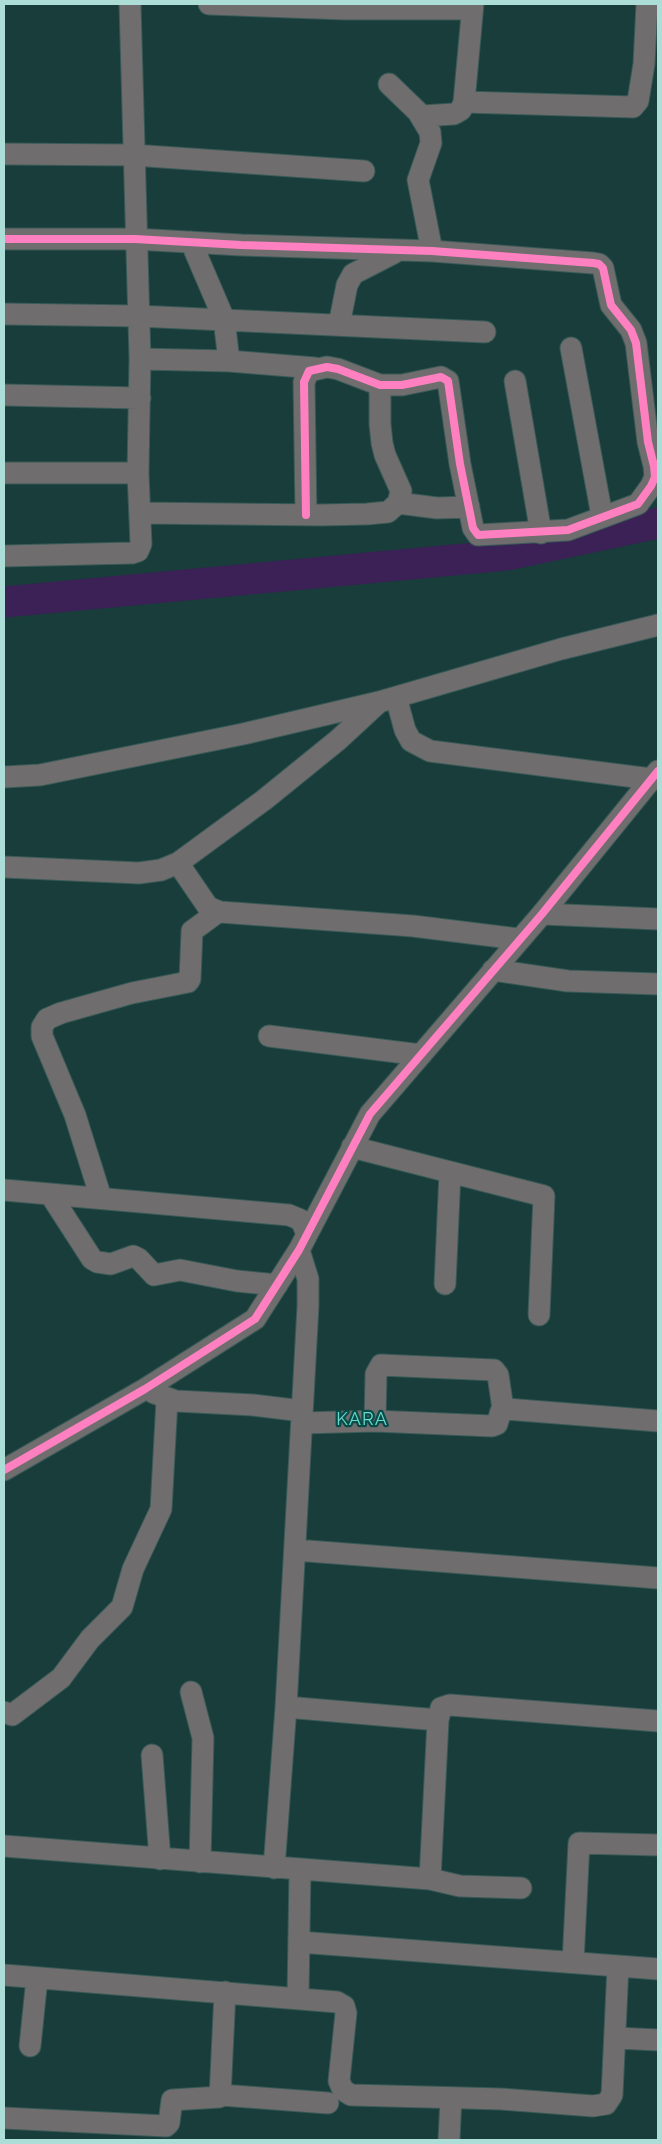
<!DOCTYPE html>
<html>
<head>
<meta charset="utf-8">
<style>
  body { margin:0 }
  #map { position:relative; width:662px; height:2144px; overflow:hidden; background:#183d3a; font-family:Raleway,sans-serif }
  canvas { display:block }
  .frame { position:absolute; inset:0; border:5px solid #acded7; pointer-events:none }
</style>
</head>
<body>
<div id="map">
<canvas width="662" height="2144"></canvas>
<div class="frame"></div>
</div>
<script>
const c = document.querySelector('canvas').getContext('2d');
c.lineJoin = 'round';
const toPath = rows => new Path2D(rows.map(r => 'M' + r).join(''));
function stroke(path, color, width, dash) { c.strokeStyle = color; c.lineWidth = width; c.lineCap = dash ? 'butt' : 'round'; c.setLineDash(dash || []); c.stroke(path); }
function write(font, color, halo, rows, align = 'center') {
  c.font = font + ' Raleway,sans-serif'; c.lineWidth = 4.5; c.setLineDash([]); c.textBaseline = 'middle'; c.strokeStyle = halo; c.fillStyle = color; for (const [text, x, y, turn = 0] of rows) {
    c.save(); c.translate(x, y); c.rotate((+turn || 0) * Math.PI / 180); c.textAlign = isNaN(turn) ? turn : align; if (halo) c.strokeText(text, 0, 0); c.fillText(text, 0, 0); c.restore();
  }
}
const river = toPath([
  [4,602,507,555,658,523]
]);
const minor = toPath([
  [209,4,344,9,472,9],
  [389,84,418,112,430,132,431,143,418,180,432,251],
  [464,102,633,107,638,101,644,64,647,4],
  [422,116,454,114,461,110,464,102,473,4],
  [4,154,133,155,364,171],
  [4,239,135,239,241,245,432,251,593,263,599,264,603,268,611,305,631,330,636,343,648,442,654,466,655,477,651,486,638,504,568,530,478,535,473,528,460,464,448,381,441,377,402,385,380,385,338,369,327,367,309,371,304,382,306,515],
  [191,242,224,319,229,361],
  [4,314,138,316,485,332],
  [339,325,347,285,353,274,394,253],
  [571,348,602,516],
  [140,359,229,361,315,368],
  [515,381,541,533],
  [4,395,140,398],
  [4,473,138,473],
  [398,503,437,508,469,507],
  [140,513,321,515,367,514,388,512,398,503,401,491,385,455,382,443,380,424,380,385],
  [4,556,132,553,138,551,141,544,138,473,140,359,130,4],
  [396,697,405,730,411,741,430,751,651,779],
  [4,777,40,775,243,734,379,702,561,649,658,625],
  [178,863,208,907,220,912,413,926,518,939],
  [4,867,139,873,161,870,178,863,264,800,338,740,378,703],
  [542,914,658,919],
  [493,970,568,981,658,984],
  [269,1036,421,1055],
  [352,1147,544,1196,539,1315],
  [4,1190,289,1215,301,1220,307,1234],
  [50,1194,92,1259,97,1262,111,1264,133,1256,139,1259,154,1275,180,1270,237,1281,277,1285],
  [101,1198,75,1115,42,1036,42,1027,47,1019,61,1013,132,993,188,982,190,979,192,931,218,912],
  [445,1284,450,1173],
  [154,1393,176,1401,253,1405,302,1411],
  [375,1421,376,1374,381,1365,494,1370,498,1375,503,1409],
  [302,1423,375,1421,492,1426,497,1424,501,1411,506,1409,658,1421],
  [4,1470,145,1389,255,1319,299,1250,370,1114,542,914,658,771],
  [295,1550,658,1578],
  [191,1692,203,1738,200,1862],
  [286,1707,438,1720],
  [4,1712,12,1715,61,1678,90,1639,122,1607,133,1569,161,1509,167,1400],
  [152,1755,160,1859],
  [4,1846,430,1879,438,1720,441,1708,450,1705,658,1721],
  [274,1868,286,1707,308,1306,308,1279,299,1250],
  [430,1879,460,1886,521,1888],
  [299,1942,658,1969],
  [573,1962,579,1843,658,1845],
  [4,1975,337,2002,344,2006,346,2013,339,2081,343,2090,351,2095,501,2099,593,2106,606,2104,612,2095,618,1966],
  [298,1998,300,1870],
  [616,2038,658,2040],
  [30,2046,37,1978],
  [221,2095,328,2103],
  [4,2118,166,2126,169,2123,172,2100,220,2097,225,1992],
  [449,2140,451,2098]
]);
const cycleway = toPath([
  [4,239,135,239,241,245,432,251,593,263,599,264,603,268,611,305,631,330,636,343,648,442,654,466,655,477,651,486,638,504,568,530,478,535,473,528,460,464,448,381,441,377,402,385,380,385,338,369,327,367,309,371,304,382,306,515],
  [4,1470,145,1389,255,1319,299,1250,370,1114,542,914,658,771]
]);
const quarterNames = [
  ["KARA",362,1420]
];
stroke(river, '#3b2156', 31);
stroke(minor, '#395a57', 23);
stroke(minor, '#706d6e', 21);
stroke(cycleway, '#ff80c0', 8);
c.letterSpacing = '1px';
write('18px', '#69d9ce', '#094c47', quarterNames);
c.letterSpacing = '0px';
</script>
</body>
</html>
